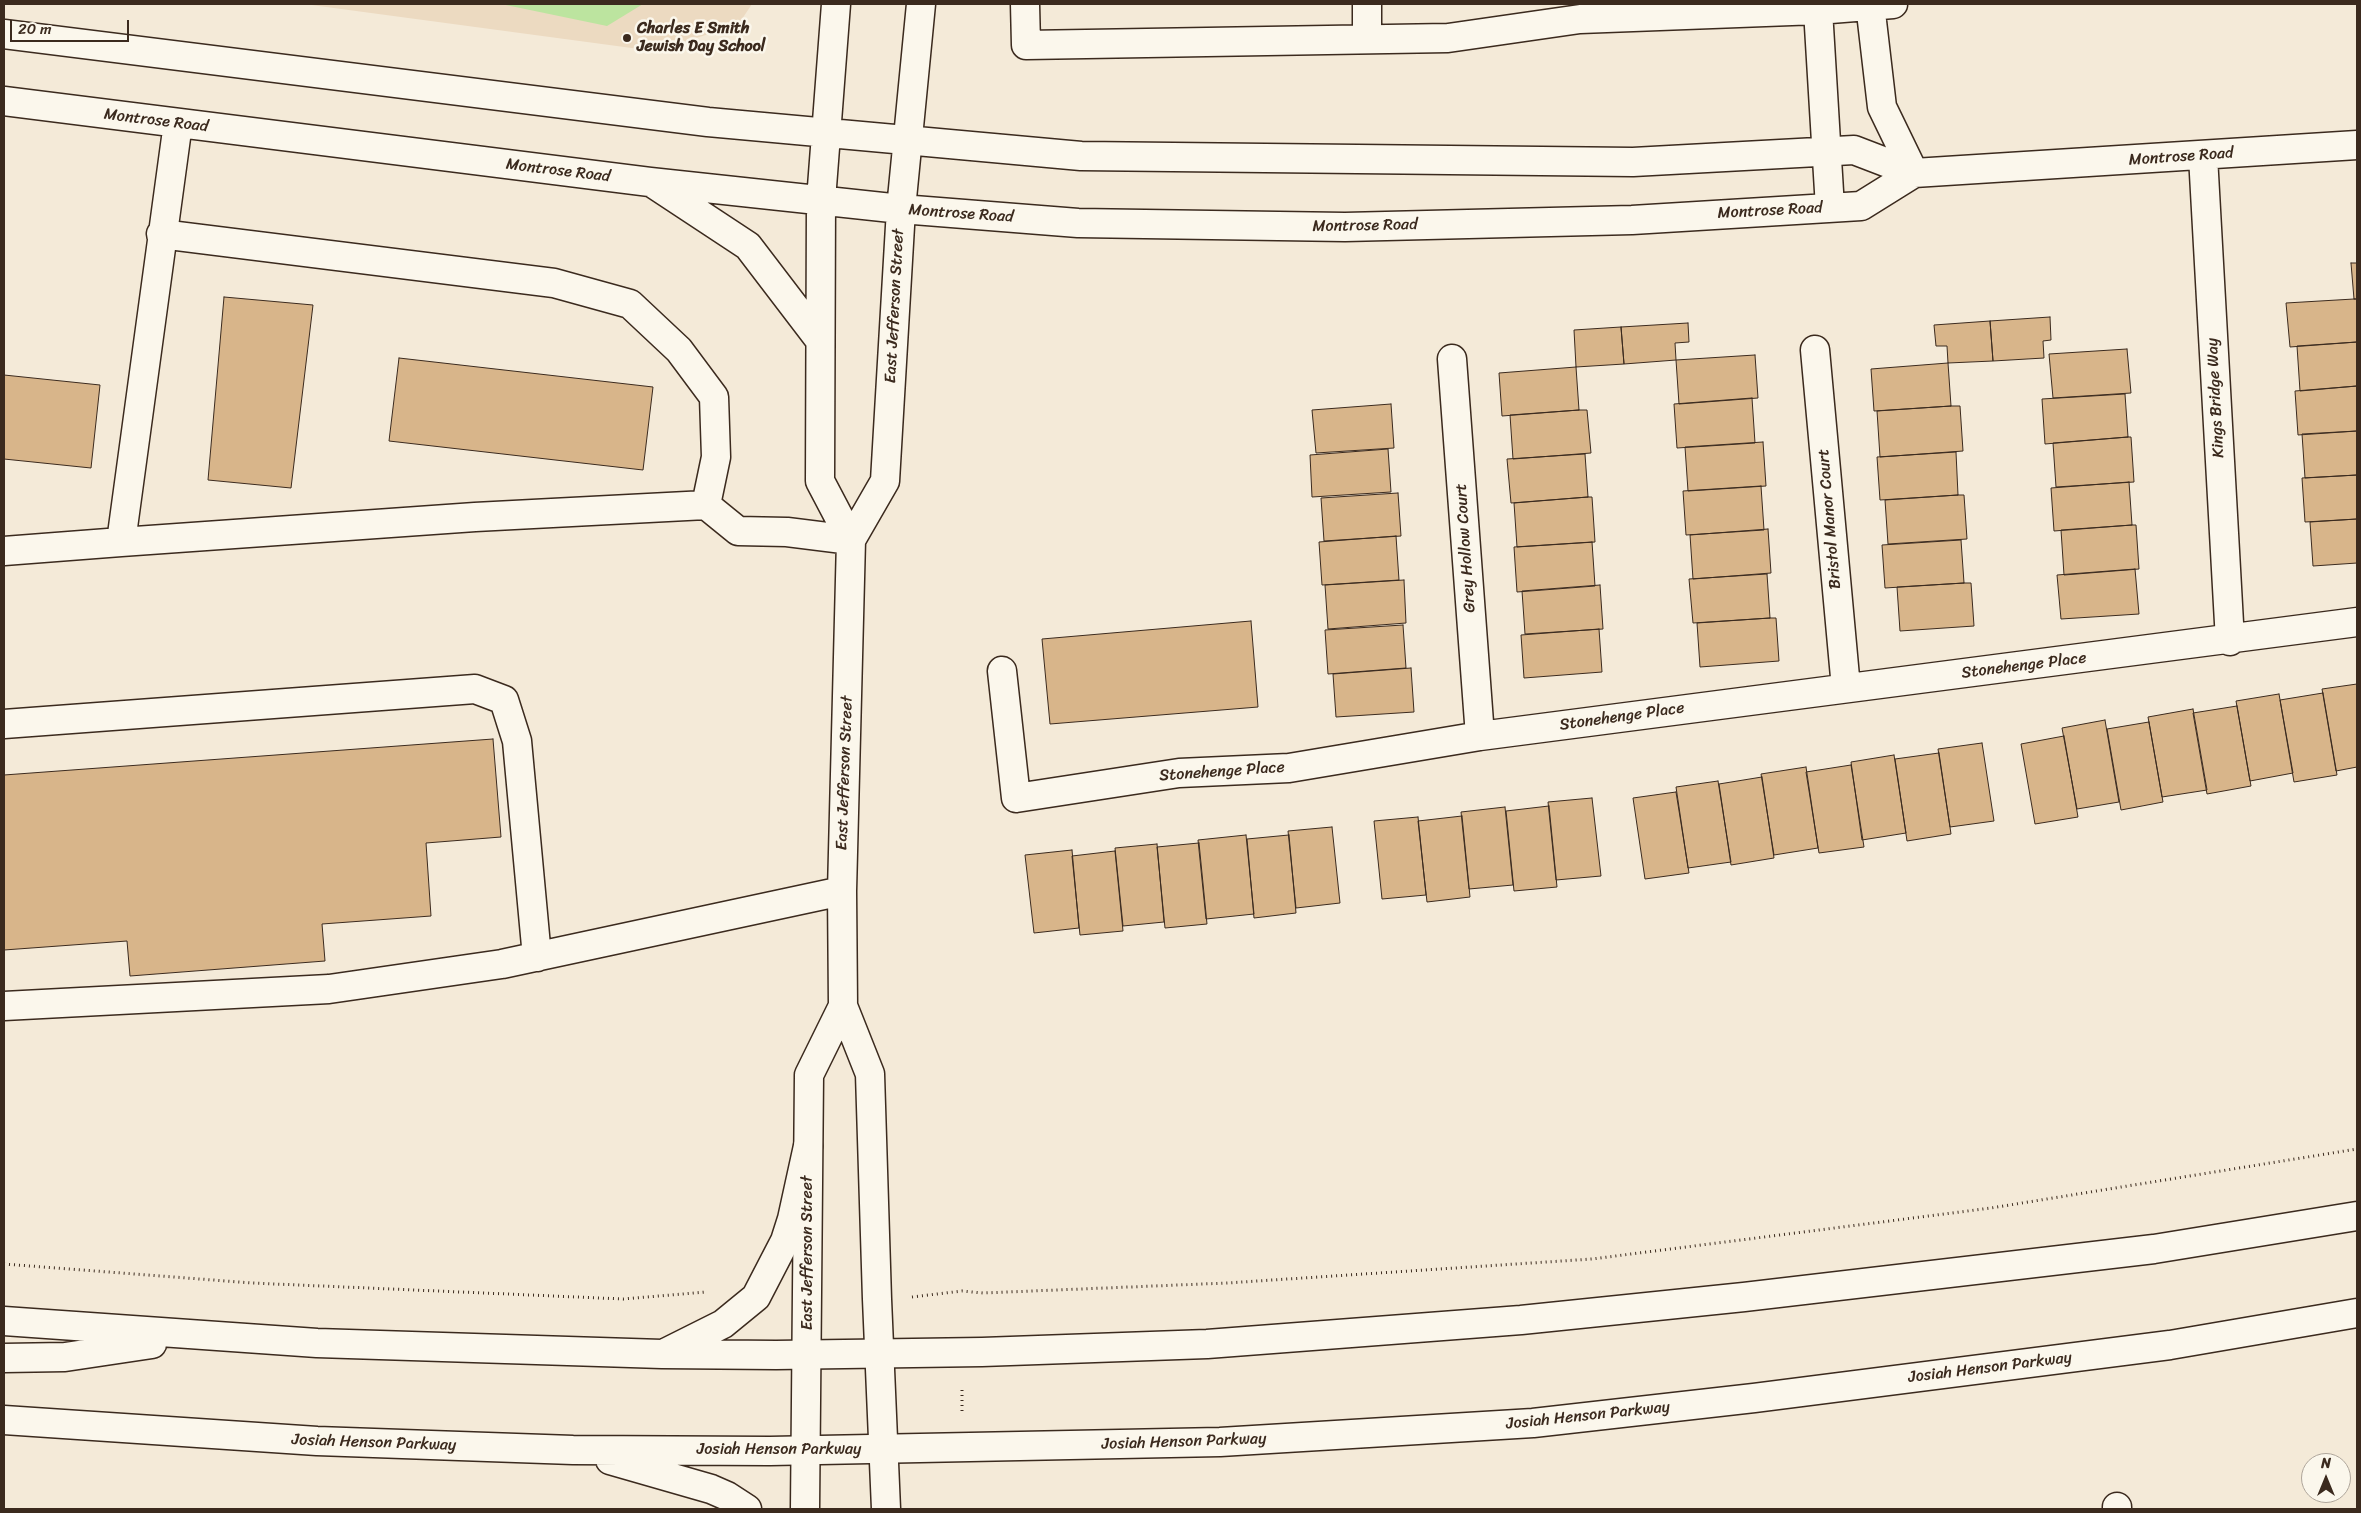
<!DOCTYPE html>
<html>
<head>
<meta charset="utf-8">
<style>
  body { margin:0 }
  #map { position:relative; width:2361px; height:1513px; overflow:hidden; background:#f4ead8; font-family:Sriracha,sans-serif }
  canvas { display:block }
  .frame { position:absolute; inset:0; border:5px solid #3b2a1e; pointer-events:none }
  .north { position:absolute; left:2301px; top:1453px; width:50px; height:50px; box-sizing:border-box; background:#fbf7ec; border:1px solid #aea59a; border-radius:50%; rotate:0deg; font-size:14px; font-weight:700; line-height:20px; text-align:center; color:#3b2a1e }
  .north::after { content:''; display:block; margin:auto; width:18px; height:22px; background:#3b2a1e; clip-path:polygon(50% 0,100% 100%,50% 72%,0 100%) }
  .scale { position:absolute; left:10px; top:20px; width:119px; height:22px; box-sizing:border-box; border:2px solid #3b2a1e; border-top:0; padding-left:6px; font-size:15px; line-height:18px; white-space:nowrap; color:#3b2a1e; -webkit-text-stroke:4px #fbf7ec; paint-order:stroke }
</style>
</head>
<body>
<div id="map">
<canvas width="2361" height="1513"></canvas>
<div class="frame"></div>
<div class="north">N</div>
<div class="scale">20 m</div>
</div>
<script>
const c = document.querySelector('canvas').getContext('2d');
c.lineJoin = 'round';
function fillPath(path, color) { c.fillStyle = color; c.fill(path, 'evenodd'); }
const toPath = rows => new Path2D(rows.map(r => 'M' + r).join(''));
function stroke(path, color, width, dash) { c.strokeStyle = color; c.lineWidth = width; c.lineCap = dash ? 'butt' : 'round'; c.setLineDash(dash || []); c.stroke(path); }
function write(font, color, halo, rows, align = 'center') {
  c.font = font + ' Sriracha,sans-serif'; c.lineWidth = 5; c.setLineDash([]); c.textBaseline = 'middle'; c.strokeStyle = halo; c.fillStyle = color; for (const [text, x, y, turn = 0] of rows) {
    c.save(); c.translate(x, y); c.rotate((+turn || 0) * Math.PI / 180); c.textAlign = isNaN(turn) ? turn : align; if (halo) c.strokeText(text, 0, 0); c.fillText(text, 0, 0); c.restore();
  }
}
const built = toPath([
  [304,4,752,4,738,25,654,51]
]);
const green = toPath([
  [501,4,643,4,607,26]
]);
const building = toPath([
  [2351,263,2357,263,2357,299,2354,299,2351,263],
  [224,297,313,305,291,488,208,480,224,297],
  [2354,299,2357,299,2357,342,2290,347,2286,303,2354,299],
  [2050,317,2051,340,2043,341,2044,358,1993,361,1990,321,2050,317],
  [1990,321,1993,361,1948,363,1947,346,1936,346,1934,325,1990,321],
  [1688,323,1689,342,1675,343,1676,360,1624,364,1621,327,1688,323],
  [1621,327,1624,364,1576,367,1574,330,1621,327],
  [2357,342,2357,386,2300,391,2297,346,2357,342],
  [2127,349,2131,393,2053,398,2049,354,2127,349],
  [1755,355,1758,398,1679,404,1676,360,1755,355],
  [399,358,653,387,643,470,389,441,399,358],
  [1948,363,1951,406,1874,411,1871,369,1948,363],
  [1576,367,1579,410,1502,416,1499,373,1576,367],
  [4,375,100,385,91,468,4,459,4,375],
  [2357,386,2357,431,2298,435,2295,391,2357,386],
  [2125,394,2128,437,2045,444,2042,399,2125,394],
  [1752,398,1755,443,1677,448,1674,404,1752,398],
  [1391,404,1394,448,1316,453,1312,410,1391,404],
  [1951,406,1960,406,1963,451,1880,457,1877,411,1951,406],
  [1579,410,1587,410,1591,453,1513,459,1510,415,1579,410],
  [2357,431,2357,475,2305,478,2302,434,2357,431],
  [2128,437,2131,437,2134,482,2056,487,2053,443,2128,437],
  [1763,442,1766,486,1688,491,1685,447,1763,442],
  [1388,449,1391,492,1312,497,1310,455,1388,449],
  [1956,452,1958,495,1880,500,1877,457,1956,452],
  [1585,454,1588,497,1511,503,1507,459,1585,454],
  [2357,475,2357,519,2305,522,2302,478,2357,475],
  [2129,482,2132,525,2054,531,2051,488,2129,482],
  [1761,486,1764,530,1686,535,1683,491,1761,486],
  [1398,493,1401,536,1324,541,1321,498,1398,493],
  [1958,495,1964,495,1967,539,1888,544,1885,500,1958,495],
  [1588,497,1592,497,1595,542,1517,547,1514,503,1588,497],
  [2357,519,2357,563,2313,566,2310,522,2357,519],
  [2132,525,2136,525,2139,569,2064,575,2061,530,2132,525],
  [1768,529,1771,573,1693,579,1690,535,1768,529],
  [1396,536,1399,580,1322,585,1319,542,1396,536],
  [1961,540,1964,583,1885,588,1882,545,1961,540],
  [1592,542,1595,586,1517,592,1514,547,1592,542],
  [2135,569,2139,614,2061,619,2057,575,2135,569],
  [1767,574,1770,618,1693,623,1689,579,1767,574],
  [1404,580,1406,623,1328,629,1325,585,1404,580],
  [1964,583,1971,583,1974,626,1900,631,1897,587,1964,583],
  [1600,585,1603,629,1525,634,1522,591,1600,585],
  [1770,618,1776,618,1779,661,1700,667,1697,623,1770,618],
  [1251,621,1258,707,1050,724,1042,639,1251,621],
  [1403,625,1406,668,1328,674,1325,630,1403,625],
  [1599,629,1602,672,1524,678,1521,635,1599,629],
  [1411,668,1414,712,1336,717,1333,674,1411,668],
  [2357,684,2357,767,2336,771,2322,689,2357,684],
  [2323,693,2337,775,2294,782,2280,700,2323,693],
  [2279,694,2293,773,2250,781,2236,701,2279,694],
  [2237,706,2251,786,2207,794,2193,713,2237,706],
  [2193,709,2207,790,2162,797,2148,717,2193,709],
  [2105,720,2119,802,2077,809,2062,728,2105,720],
  [2149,722,2163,802,2121,810,2107,729,2149,722],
  [2064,736,2078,817,2035,824,2021,744,2064,736],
  [493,739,501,837,426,843,431,916,322,924,325,961,130,976,127,941,4,950,4,775,493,739],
  [1982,743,1994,821,1950,827,1938,749,1982,743],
  [1939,753,1951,834,1907,841,1895,759,1939,753],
  [1894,755,1906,833,1862,840,1851,762,1894,755],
  [1851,765,1864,847,1819,853,1806,772,1851,765],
  [1806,767,1818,848,1774,855,1761,774,1806,767],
  [1762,777,1774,858,1731,865,1719,784,1762,777],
  [1718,781,1731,862,1688,868,1676,787,1718,781],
  [1676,792,1689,873,1645,879,1633,798,1676,792],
  [1592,798,1601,876,1556,880,1548,802,1592,798],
  [1549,806,1557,887,1514,891,1506,811,1549,806],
  [1505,807,1513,885,1469,889,1461,812,1505,807],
  [1462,816,1470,897,1427,902,1418,821,1462,816],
  [1418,817,1426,895,1382,899,1374,821,1418,817],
  [1332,827,1340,903,1296,908,1288,831,1332,827],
  [1246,835,1254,914,1206,919,1198,840,1246,835],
  [1289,835,1296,913,1254,918,1247,839,1289,835],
  [1199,843,1207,924,1165,928,1157,847,1199,843],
  [1157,844,1164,922,1123,926,1115,848,1157,844],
  [1072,850,1079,928,1034,933,1025,855,1072,850],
  [1115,851,1123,931,1080,935,1072,856,1115,851]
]);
const path = toPath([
  [4,1264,252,1283,623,1299,706,1292],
  [912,1297,962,1291,983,1293,1227,1283,1592,1259,1991,1208,2357,1149],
  [962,1390,962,1414]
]);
const minor = toPath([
  [836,4,821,200,820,481,851,540],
  [1025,4,1026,45,1448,38,1580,19,1818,10,1893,4],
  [1367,4,1367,39],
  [1870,4,1882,107,1914,173],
  [1818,10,1830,208],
  [4,34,708,122,1081,156,1633,162,1854,150,1914,173,2357,145],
  [4,101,650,182,901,209,1078,223,1345,227,1632,220,1861,206,1914,173],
  [2203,156,2230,641],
  [654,184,748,246,819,339],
  [161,234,554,283,630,304,679,350,714,397,716,457,706,505],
  [1815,350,1846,688],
  [1452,359,1480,736],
  [121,542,475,517,706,505,738,531,787,532,851,540],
  [4,551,121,542,178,123],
  [1002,671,1016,798,1179,773,1289,768,1480,736,2357,622],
  [4,724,475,689,504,700,517,741,537,957],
  [4,1006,329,989,502,964,842,891],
  [2117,1507,2117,1509],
  [805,1509,809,1075,843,1006],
  [886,1509,877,1299,870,1074,843,1006,842,891,851,540,885,481,901,209,921,4]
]);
const major = toPath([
  [4,1321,317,1343,662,1354,776,1355,982,1352,1207,1344,1521,1320,1744,1297,2154,1249,2357,1216],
  [667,1352,723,1324,756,1297,785,1241,792,1219,808,1146],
  [4,1358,65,1357,152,1344],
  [4,1420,317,1441,573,1450,770,1451,1220,1442,1533,1423,1754,1398,2170,1345,2357,1313],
  [610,1460,711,1489,727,1496,747,1509]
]);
const markers = [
  [627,38,5,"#3b2a1e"]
];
const poiNames = [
  ["Charles E Smith",637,29],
  ["Jewish Day School",637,47]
];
const streetNames = [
  ["Montrose Road",156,121,7],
  ["Montrose Road",2181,157,-4],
  ["Montrose Road",558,171,7],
  ["Montrose Road",1770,211,-3],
  ["Montrose Road",961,214,4],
  ["Montrose Road",1365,226,-1],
  ["East Jefferson Street",895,306,-87],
  ["Kings Bridge Way",2216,398,-93],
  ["Bristol Manor Court",1830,519,-95],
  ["Grey Hollow Court",1466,548,-94],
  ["Stonehenge Place",2024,666,-7],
  ["Stonehenge Place",1622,717,-8],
  ["Stonehenge Place",1222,772,-4],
  ["East Jefferson Street",845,773,-88],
  ["East Jefferson Street",808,1253,-90],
  ["Josiah Henson Parkway",1990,1368,-7],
  ["Josiah Henson Parkway",1588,1416,-6],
  ["Josiah Henson Parkway",1184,1442,-2],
  ["Josiah Henson Parkway",374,1443,2],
  ["Josiah Henson Parkway",779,1450]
];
fillPath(built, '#ecdac1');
fillPath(green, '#bce49f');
fillPath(building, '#d8b58a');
stroke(building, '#3b2a1e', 1);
stroke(minor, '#3b2a1e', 31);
stroke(major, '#3b2a1e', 31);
stroke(path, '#3b2a1e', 3, [1, 4]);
stroke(minor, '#fbf7ec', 28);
stroke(major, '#fbf7ec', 28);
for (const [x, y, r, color] of markers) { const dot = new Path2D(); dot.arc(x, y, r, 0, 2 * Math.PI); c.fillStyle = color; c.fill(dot); stroke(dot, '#fbf7ec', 2); }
write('bold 16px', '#3b2a1e', '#fbf7ec', poiNames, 'left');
write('16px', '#3b2a1e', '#fbf7ec', streetNames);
</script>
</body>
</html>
